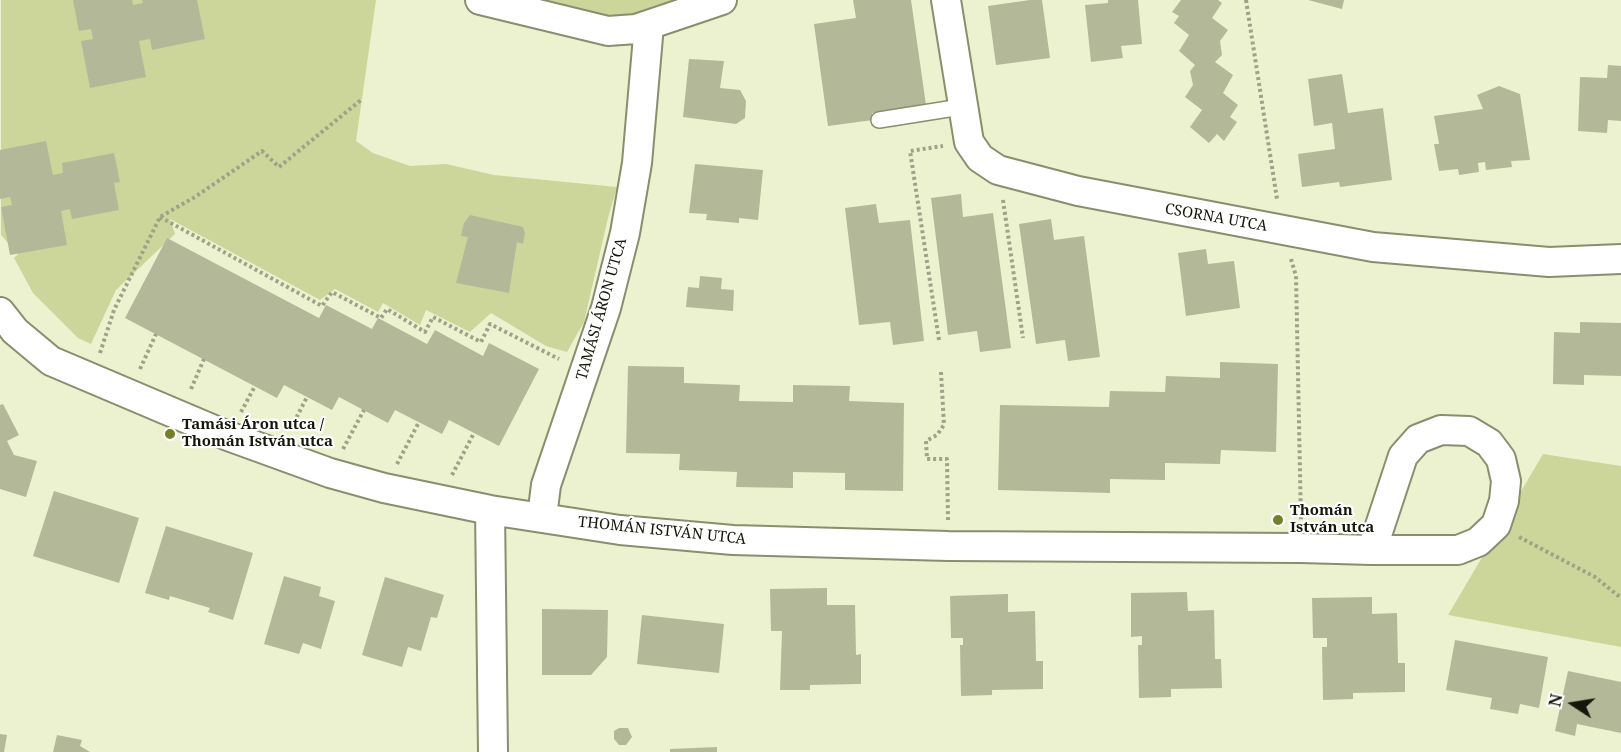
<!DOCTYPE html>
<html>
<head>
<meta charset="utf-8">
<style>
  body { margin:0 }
  #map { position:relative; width:1621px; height:752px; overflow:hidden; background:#ecf2d0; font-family:"Noto Serif",serif }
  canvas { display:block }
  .north { position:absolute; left:1543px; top:674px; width:60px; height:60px; -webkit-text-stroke:4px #fff; paint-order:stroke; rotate:282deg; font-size:16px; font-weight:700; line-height:24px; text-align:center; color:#15170b }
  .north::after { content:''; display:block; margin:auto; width:21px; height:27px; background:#15170b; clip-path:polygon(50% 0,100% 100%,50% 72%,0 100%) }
</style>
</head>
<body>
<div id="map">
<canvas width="1621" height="752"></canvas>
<div class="north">N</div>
</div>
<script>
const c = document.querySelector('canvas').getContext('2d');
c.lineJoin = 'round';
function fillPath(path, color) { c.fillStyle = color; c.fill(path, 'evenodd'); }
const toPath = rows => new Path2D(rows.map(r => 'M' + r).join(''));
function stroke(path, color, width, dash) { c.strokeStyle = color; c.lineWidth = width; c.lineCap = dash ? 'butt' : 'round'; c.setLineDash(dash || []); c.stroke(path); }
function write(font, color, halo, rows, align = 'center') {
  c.font = font + ' "Noto Serif",serif'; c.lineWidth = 4.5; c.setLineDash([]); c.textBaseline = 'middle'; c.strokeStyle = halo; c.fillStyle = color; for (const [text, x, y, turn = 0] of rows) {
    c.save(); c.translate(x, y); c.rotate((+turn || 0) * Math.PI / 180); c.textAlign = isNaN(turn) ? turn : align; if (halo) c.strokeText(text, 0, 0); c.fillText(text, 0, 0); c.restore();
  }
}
const green = toPath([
  [1,0,376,0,356,141,373,153,410,166,446,164,494,175,617,187,608,218,584,322,567,352,546,346,491,313,470,332,426,310,420,325,383,303,378,312,335,289,320,300,170,219,175,234,116,290,91,344,78,338,33,293,14,258,18,254,1,235],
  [530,0,675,0,639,17,571,14],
  [1543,454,1621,466,1621,647,1448,615]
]);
const building = toPath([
  [73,0,132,0,133,5,143,3,142,0,197,0,205,39,152,50,150,39,139,41,146,77,90,88,81,41,93,39,91,29,79,31],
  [853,0,911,0,926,105,872,113,873,120,828,126,814,24,856,18],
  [1030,0,1042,0,1050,58,996,65,988,6],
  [1108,0,1138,0,1142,44,1121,46,1123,58,1091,62,1085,5,1108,3],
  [1181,0,1218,0,1222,3,1212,18,1228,30,1220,41,1222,55,1215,62,1233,75,1223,93,1238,105,1230,117,1237,122,1224,141,1217,134,1209,143,1190,127,1202,110,1185,97,1193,85,1190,71,1195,65,1179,51,1189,35,1174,23,1179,16,1172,12],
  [1308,0,1344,0,1342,9],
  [689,59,724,61,720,88,740,90,746,101,745,118,736,124,683,117],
  [1608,65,1621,66,1621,121,1608,120,1607,133,1578,131,1580,77,1607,78],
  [1342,74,1348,113,1383,108,1392,180,1340,187,1339,182,1302,187,1298,154,1335,149,1332,123,1314,126,1308,79],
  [1499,86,1520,94,1530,160,1511,161,1512,167,1486,170,1485,162,1478,163,1479,172,1459,175,1458,169,1439,171,1434,144,1439,144,1434,116,1483,109,1477,95],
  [46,141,53,175,63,173,62,163,114,153,120,182,114,183,119,210,72,219,70,209,61,211,67,245,10,255,1,207,12,205,10,197,0,199,0,150],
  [695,164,763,170,758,220,739,218,739,223,706,220,707,214,689,213],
  [961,194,963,217,993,213,1011,348,980,352,977,331,948,335,931,198],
  [876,204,879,223,910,220,924,341,893,345,890,322,859,325,845,208],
  [470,215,523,227,525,233,523,244,517,242,509,293,456,283,468,237,461,236,464,223],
  [1051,219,1054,240,1084,236,1100,357,1068,361,1065,340,1036,344,1019,224],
  [167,238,319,318,326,305,372,329,378,318,427,344,435,330,483,356,489,343,539,369,499,446,449,420,442,434,395,410,388,423,339,397,332,410,284,385,277,398,125,318],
  [1206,249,1208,264,1234,261,1240,308,1186,316,1178,253],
  [700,276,722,278,721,289,734,290,733,311,686,307,688,287,699,288],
  [1580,322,1621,323,1621,376,1584,375,1584,385,1553,384,1554,332,1580,333],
  [1220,362,1278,364,1276,452,1221,450,1220,464,1165,463,1165,480,1110,479,1110,493,998,490,1000,405,1109,407,1110,391,1165,392,1166,376,1220,378],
  [628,366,684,367,684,383,740,385,739,401,793,402,793,385,850,386,849,401,904,403,903,491,845,490,845,473,793,472,793,488,736,487,737,472,679,470,680,454,626,453],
  [3,404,19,435,7,441,14,455,37,461,26,497,0,489,0,405],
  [54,491,139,518,119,583,33,556],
  [166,526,253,553,233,620,208,612,210,608,170,596,169,600,145,593],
  [284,576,321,587,319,596,335,601,321,649,303,643,299,654,264,644],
  [385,577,444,595,437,618,431,617,421,651,408,647,402,667,362,655],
  [827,588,827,605,855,605,856,655,861,654,861,684,810,685,810,690,780,690,782,631,771,631,770,589],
  [1187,592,1188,611,1214,610,1215,659,1221,659,1222,688,1171,689,1171,697,1139,698,1138,645,1142,645,1142,636,1131,637,1131,593],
  [1008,594,1008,612,1035,611,1036,661,1043,661,1043,689,992,690,992,695,961,696,960,645,963,645,963,638,951,638,950,596],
  [1372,597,1372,614,1397,613,1398,663,1405,663,1405,692,1353,693,1353,699,1323,700,1322,647,1327,647,1327,638,1313,638,1312,598],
  [542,609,608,610,607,657,591,675,542,675],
  [642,615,724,624,719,673,637,664],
  [1455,640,1548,657,1539,708,1520,704,1518,714,1490,709,1492,698,1446,690],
  [1568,671,1621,682,1621,733,1577,724,1575,736,1555,731],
  [619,728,628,728,632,737,626,745,619,745,614,739,614,731],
  [0,734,7,735,4,752,0,752],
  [57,735,82,740,80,746,90,752,53,752],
  [717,747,717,752,670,752,670,749]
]);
const path = toPath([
  [1246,0,1277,199],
  [1003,200,1023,338],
  [160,217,322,306,332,292,381,318,387,309,425,332,433,317,481,342,490,324,559,359],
  [1291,259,1296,276,1301,521],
  [939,340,910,151,943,146],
  [100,353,114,310,160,217,195,197,262,151,279,167,361,100],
  [140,369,156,334],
  [941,372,944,425,937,435,926,441,927,459,947,459,948,520],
  [191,389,204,359],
  [241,412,255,386],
  [291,428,307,397],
  [343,449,364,410],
  [397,464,419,422],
  [452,475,474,433],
  [1519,537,1595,577,1621,598]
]);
const lane = toPath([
  [879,120,961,107]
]);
const street = toPath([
  [480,0,608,31,636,29,722,0],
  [946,0,969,142,980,158,998,170,1078,191,1373,247,1549,262,1621,259],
  [0,312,15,331,51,361,228,436,330,473,384,488,490,510,620,530,733,540,948,546,1301,548,1372,550,1458,550,1478,542,1496,525,1504,501,1506,481,1501,459,1489,443,1469,431,1441,430,1418,439,1403,456,1372,550],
  [490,510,493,752],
  [542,517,546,485,606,308,625,233,637,163,649,25]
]);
const markers = [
  [170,434,6,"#757f2a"],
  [1278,520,6,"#757f2a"]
];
const streetNames = [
  ["CSORNA UTCA",1216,218,10],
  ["TAMÁSI ÁRON UTCA",602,309,-74],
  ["THOMÁN ISTVÁN UTCA",662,531,6]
];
const poiNames = [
  ["Tamási Áron utca /",182,425],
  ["Thomán István utca",182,442],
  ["Thomán",1290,511],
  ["István utca",1290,528]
];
fillPath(green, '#ccd69a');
fillPath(building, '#b3b998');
stroke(lane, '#888e6e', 18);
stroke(street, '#888e6e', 32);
stroke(path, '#9da288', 4, [3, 3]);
stroke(lane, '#fff', 15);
stroke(street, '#fff', 28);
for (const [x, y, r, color] of markers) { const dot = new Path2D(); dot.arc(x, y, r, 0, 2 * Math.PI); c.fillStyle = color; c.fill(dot); stroke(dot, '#fff', 2); }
write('15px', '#15170b', '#fff', streetNames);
write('bold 15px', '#15170b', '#fff', poiNames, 'left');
</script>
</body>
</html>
